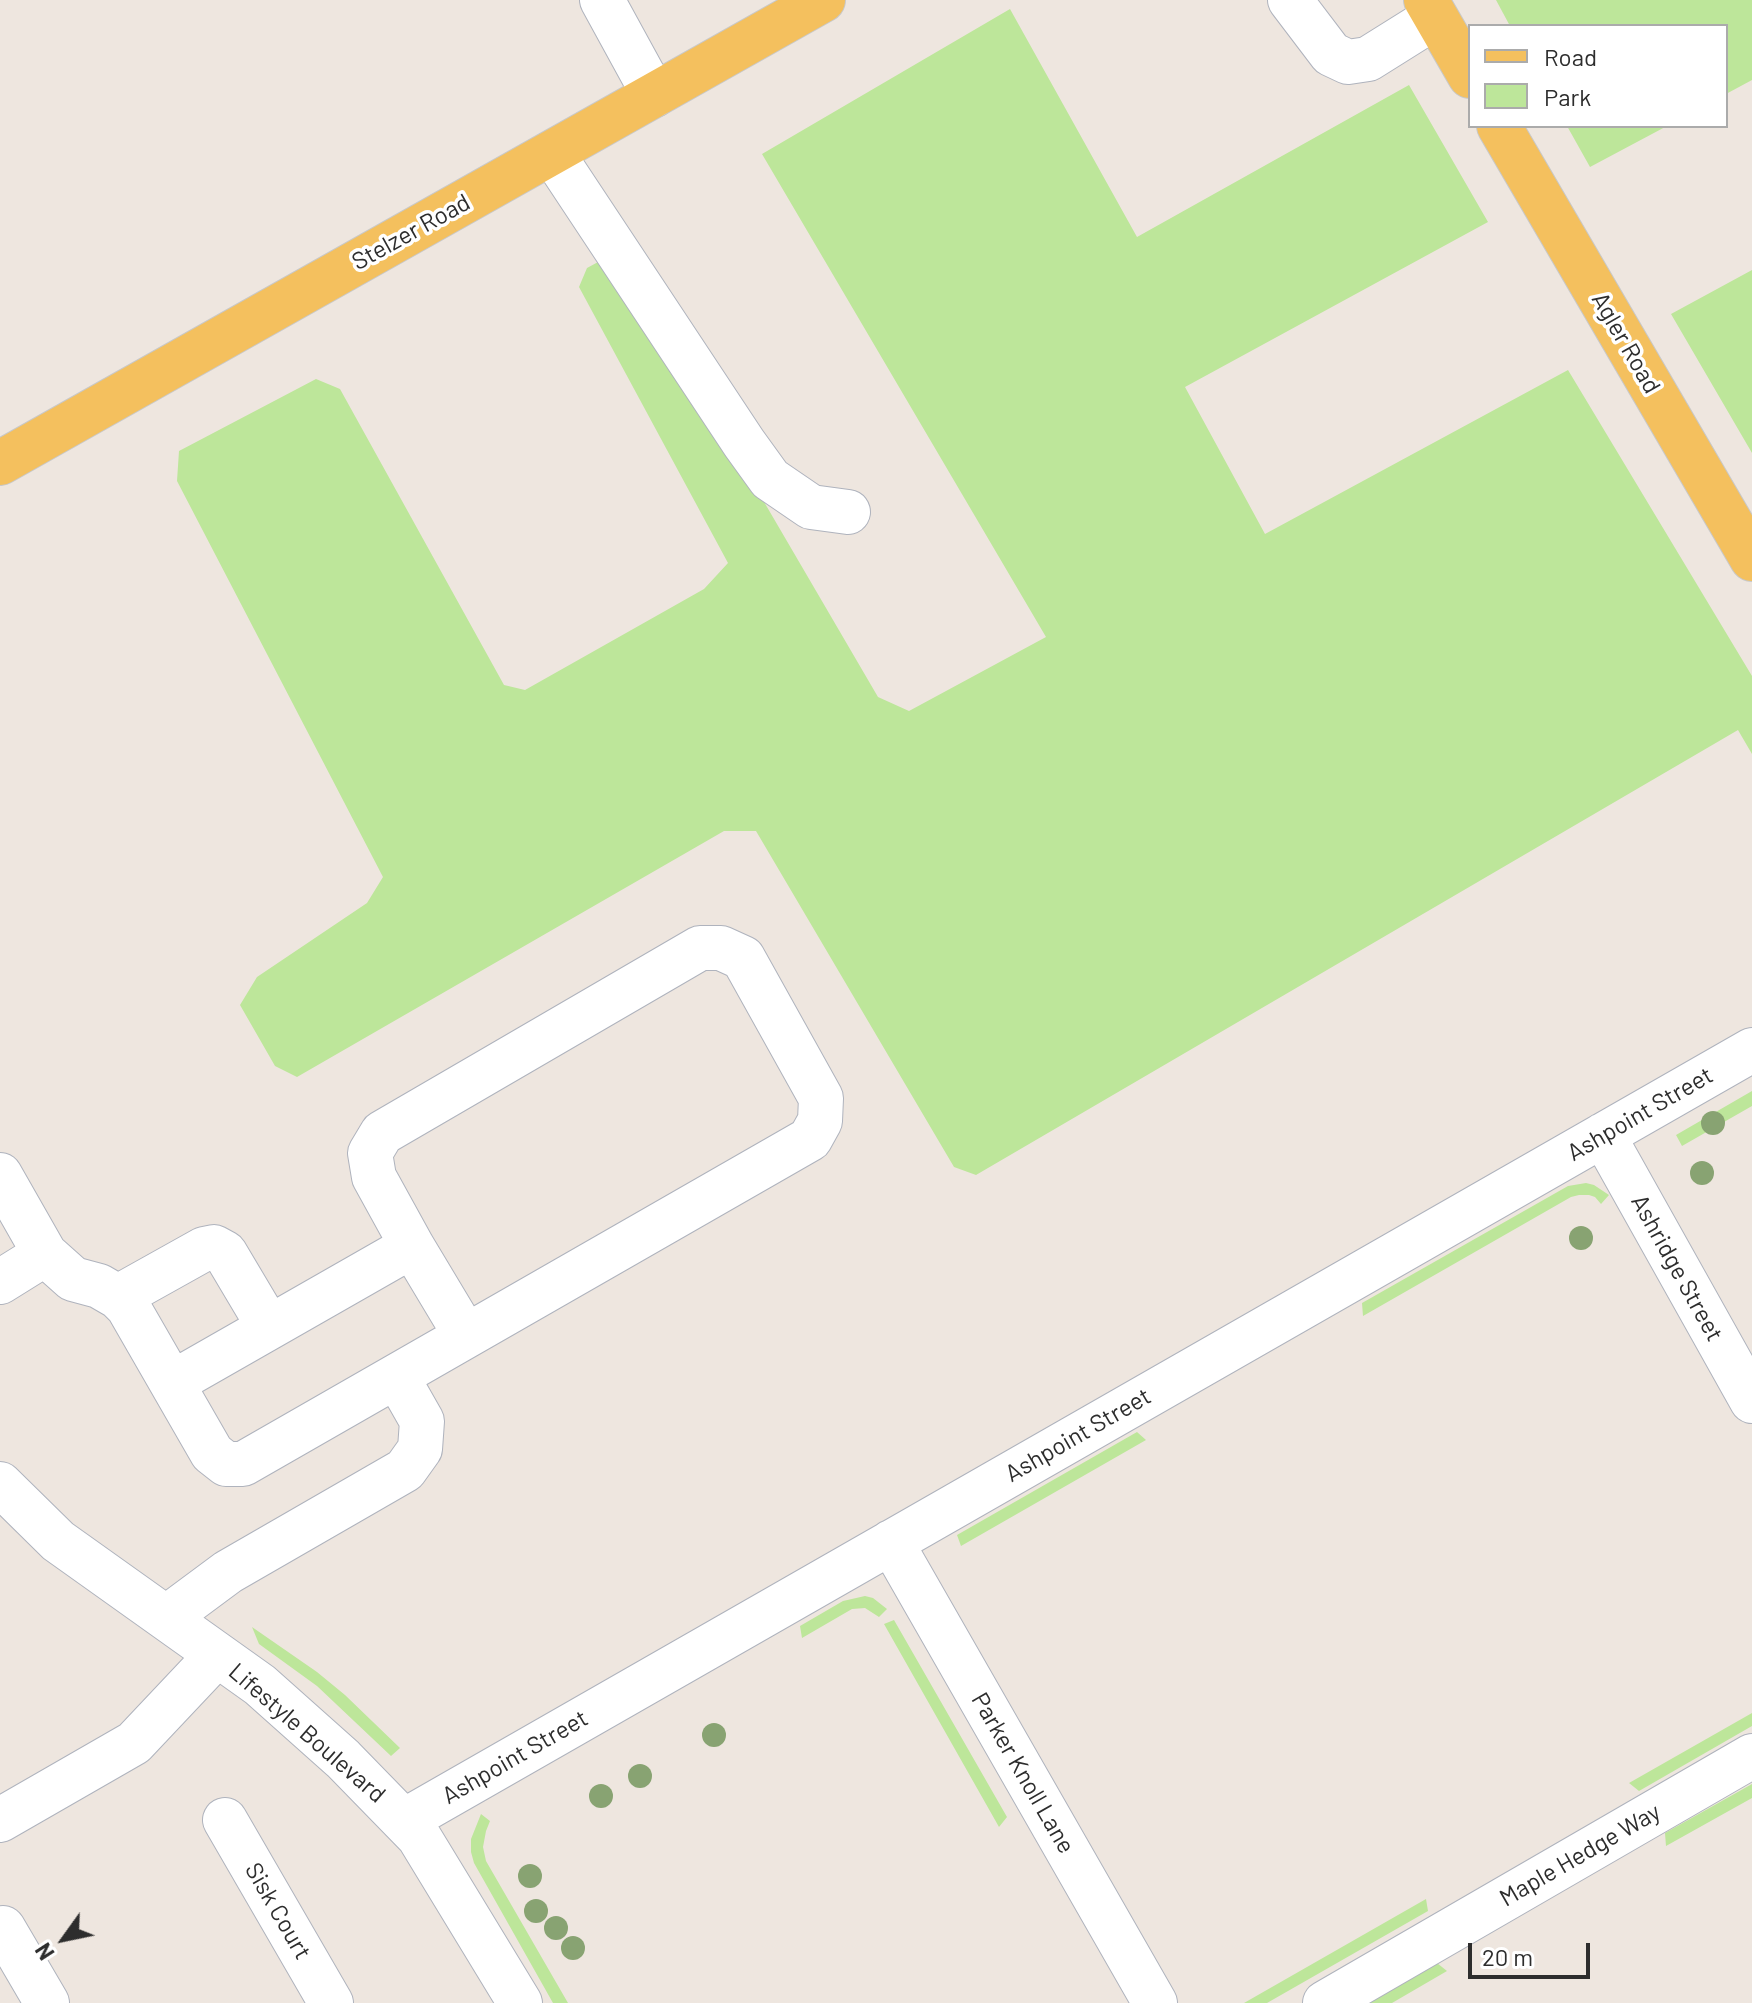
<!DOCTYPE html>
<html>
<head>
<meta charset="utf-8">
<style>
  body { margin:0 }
  #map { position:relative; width:1752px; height:2003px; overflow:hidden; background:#eee6df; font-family:Barlow,sans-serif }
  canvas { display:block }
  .legend { position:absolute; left:1468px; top:24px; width:260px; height:104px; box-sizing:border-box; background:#fff; border:2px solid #ababab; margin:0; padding:10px 14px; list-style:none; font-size:24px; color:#2d2d2d }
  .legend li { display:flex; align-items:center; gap:16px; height:40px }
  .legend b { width:40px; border:2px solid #ababab }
  .north { position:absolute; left:24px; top:1899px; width:80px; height:80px; -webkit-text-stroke:6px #fff; paint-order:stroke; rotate:237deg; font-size:22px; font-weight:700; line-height:32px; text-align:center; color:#2d2d2d }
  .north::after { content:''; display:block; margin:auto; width:28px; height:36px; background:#2d2d2d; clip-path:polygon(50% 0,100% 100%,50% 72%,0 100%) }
  .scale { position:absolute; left:1468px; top:1943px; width:122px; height:36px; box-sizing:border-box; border:4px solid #2d2d2d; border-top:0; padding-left:10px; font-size:24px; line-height:28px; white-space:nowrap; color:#2d2d2d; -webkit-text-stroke:6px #fff; paint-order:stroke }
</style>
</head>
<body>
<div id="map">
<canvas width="1752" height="2003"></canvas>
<ul class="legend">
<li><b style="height:10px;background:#f4c05e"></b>Road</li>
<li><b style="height:22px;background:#bde69a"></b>Park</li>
</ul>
<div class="north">N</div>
<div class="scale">20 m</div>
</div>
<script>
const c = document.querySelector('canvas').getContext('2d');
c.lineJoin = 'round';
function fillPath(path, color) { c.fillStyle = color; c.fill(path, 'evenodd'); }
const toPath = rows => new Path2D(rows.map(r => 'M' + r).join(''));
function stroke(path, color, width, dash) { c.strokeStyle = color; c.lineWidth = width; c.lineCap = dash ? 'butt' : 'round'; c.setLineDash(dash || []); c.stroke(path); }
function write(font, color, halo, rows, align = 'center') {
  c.font = font + ' Barlow,sans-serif'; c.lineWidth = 7; c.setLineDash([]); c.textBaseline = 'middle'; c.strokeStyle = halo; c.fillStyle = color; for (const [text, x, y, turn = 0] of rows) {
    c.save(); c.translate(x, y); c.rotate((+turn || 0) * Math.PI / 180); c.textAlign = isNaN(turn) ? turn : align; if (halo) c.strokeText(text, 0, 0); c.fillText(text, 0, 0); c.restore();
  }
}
const green = toPath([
  [1496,0,1752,0,1752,80,1726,94,1726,26,1510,26],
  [1010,9,1137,237,1409,85,1488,222,1185,387,1265,534,1568,370,1752,676,1752,754,1738,730,976,1175,954,1167,756,831,724,831,297,1077,275,1066,240,1005,257,977,367,903,383,877,177,481,179,451,316,379,340,389,504,685,525,690,704,589,728,563,579,287,587,268,611,255,628,269,878,697,909,711,1046,637,762,154],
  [1567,126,1667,126,1590,167],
  [1752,270,1752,453,1671,314],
  [1752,1091,1752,1106,1682,1146,1676,1135],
  [1586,1183,1594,1185,1609,1195,1601,1204,1595,1197,1589,1195,1579,1195,1571,1197,1363,1316,1362,1303,1568,1186],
  [1137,1432,1146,1440,961,1546,957,1535],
  [865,1596,873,1598,887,1609,879,1617,865,1608,852,1609,802,1638,800,1626,843,1601],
  [894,1620,1007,1817,999,1827,884,1624],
  [252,1627,317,1672,345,1695,400,1748,391,1756,317,1686,259,1644],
  [1752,1713,1752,1726,1639,1791,1629,1783],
  [1752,1784,1752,1798,1666,1846,1665,1833],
  [481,1814,490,1821,486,1831,483,1847,486,1861,568,2003,553,2003,474,1863,471,1852,471,1839],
  [1426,1899,1428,1911,1267,2003,1244,2003],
  [1437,1963,1447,1971,1392,2003,1369,2003]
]);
const minor = toPath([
  [602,0,654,95],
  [1290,0,1331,54,1348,62,1368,59,1435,17],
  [552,153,744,443,770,479,811,507,848,512],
  [1603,1135,1752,1401],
  [0,1175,45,1254,73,1279,99,1286,118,1297,128,1307,212,1453,226,1464,243,1464,810,1139,820,1121,821,1098,743,958,721,948,700,948,382,1133,370,1153,374,1177,412,1246,466,1336],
  [0,1282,45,1254],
  [118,1297,204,1249,214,1247,225,1253,269,1327],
  [172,1383,412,1246],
  [0,1484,58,1541,260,1685,343,1759,419,1837,520,2003],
  [891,1542,1155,2003],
  [166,1618,228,1572,405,1470,420,1449,422,1421,397,1377],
  [0,1820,134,1743,217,1655],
  [225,1820,331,2003],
  [404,1821,1752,1050],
  [3,1928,47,2003],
  [1325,2003,1752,1756]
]);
const major = toPath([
  [1426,0,1470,76],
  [1499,126,1752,559],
  [0,463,823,0]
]);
const trees = [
  [1713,1123],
  [1702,1173],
  [1581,1238],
  [714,1735],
  [640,1776],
  [601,1796],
  [530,1876],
  [536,1911],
  [556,1928],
  [573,1948]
];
const streetNames = [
  ["Stelzer Road",411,232,-29],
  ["Agler Road",1626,343,60],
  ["Ashpoint Street",1640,1114,-30],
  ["Ashridge Street",1677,1268,61],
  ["Ashpoint Street",1078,1435,-30],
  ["Lifestyle Boulevard",307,1733,41],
  ["Ashpoint Street",515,1757,-30],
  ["Parker Knoll Lane",1023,1773,60],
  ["Maple Hedge Way",1580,1855,-30],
  ["Sisk Court",278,1911,60]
];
fillPath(green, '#bde69a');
stroke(minor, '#afb3bd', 46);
stroke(major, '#c8c8c8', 46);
stroke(minor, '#fff', 44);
stroke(major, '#f4c05e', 44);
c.fillStyle = '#88a372';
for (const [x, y] of trees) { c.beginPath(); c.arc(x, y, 12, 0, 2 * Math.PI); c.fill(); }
write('24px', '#2d2d2d', '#fff', streetNames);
</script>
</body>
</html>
